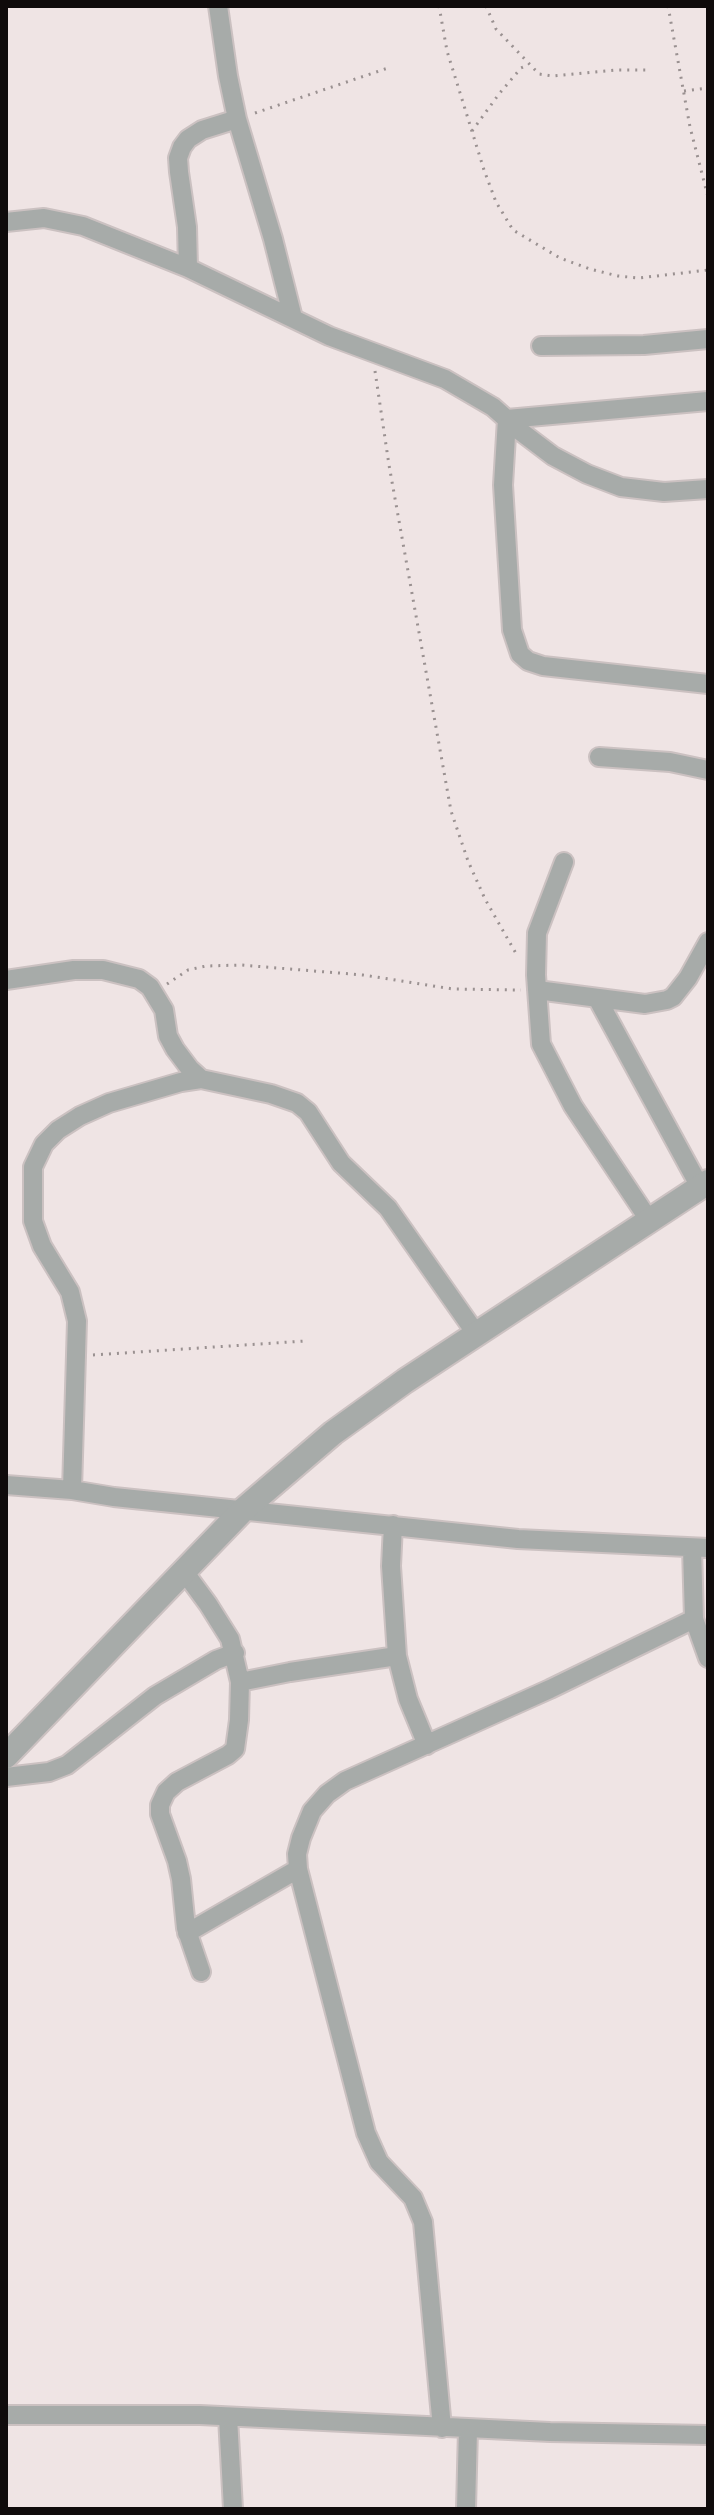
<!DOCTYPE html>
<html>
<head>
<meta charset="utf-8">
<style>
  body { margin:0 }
  #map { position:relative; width:714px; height:2515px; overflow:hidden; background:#efe4e4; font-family:"Titillium Web",sans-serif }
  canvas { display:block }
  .frame { position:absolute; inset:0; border:8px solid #0f0b0b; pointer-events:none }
</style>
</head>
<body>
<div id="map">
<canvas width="714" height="2515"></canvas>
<div class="frame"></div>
</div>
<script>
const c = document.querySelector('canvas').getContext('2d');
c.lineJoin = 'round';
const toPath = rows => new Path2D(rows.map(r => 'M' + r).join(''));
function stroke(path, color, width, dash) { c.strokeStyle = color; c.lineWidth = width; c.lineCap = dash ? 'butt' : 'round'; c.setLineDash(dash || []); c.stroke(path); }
const path = toPath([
  [439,6,447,51,484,170,496,202,513,230,560,258,590,269,618,276,639,278,708,270],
  [486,6,496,29,539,74,552,76,616,70,647,70],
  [668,6,690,127,708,197],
  [684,91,708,88],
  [255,113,391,67],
  [472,131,499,94,521,68,528,65],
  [375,371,389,465,451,811,468,861,485,899,518,957],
  [167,984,188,970,206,966,241,965,363,975,453,989,521,990],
  [93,1355,305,1341]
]);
const minor = toPath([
  [218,6,228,76,237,119,273,239,293,318],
  [6,222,44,218,83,226,188,268,329,336,445,379,493,407,520,431,553,456,587,474,621,487,664,492,708,489],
  [188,268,187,227,179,172,178,158,182,147,188,139,202,130,237,119],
  [541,346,644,345,708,339],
  [708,401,507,419,503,485,512,630,520,654,528,661,543,666,708,684],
  [599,757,670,762,708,770],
  [564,862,537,933,536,975,541,1044,573,1106,649,1220],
  [6,980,74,970,103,970,139,979,150,987,164,1010,168,1036,175,1049,190,1069,201,1079],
  [537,990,645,1004,667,1000,673,997,688,978,708,942],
  [597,998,700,1187],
  [6,1485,72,1490,114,1497,518,1539,708,1548],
  [72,1490,77,1321,70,1292,42,1246,33,1221,33,1167,44,1144,58,1130,80,1116,109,1103,181,1082,201,1079,271,1094,297,1103,308,1112,341,1163,388,1208,477,1335],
  [393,1525,391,1566,397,1656,408,1699,427,1745],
  [692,1548,694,1619,708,1658],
  [183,1570,208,1604,230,1639,240,1682,239,1720,235,1749,228,1755,177,1782,166,1792,160,1805,160,1814,177,1861,181,1879,186,1928,201,1972],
  [240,1682,290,1672,397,1656],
  [6,1777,49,1772,67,1765,155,1696,216,1660,235,1653],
  [187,1933,298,1869],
  [6,2415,200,2415,550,2432,708,2435],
  [228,2417,233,2509],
  [442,2428,423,2222,413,2198,379,2162,366,2133,298,1869,297,1854,301,1838,312,1811,327,1794,345,1781,550,1689,694,1619],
  [466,2509,468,2429]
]);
const tertiary = toPath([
  [6,1756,243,1510,333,1433,405,1381,708,1182]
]);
stroke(minor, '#cbc1c1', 22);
stroke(tertiary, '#cbc1c1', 28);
stroke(path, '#9a9191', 3, [2, 6]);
stroke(minor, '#a7aba9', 18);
stroke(tertiary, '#a7aba9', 24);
</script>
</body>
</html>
